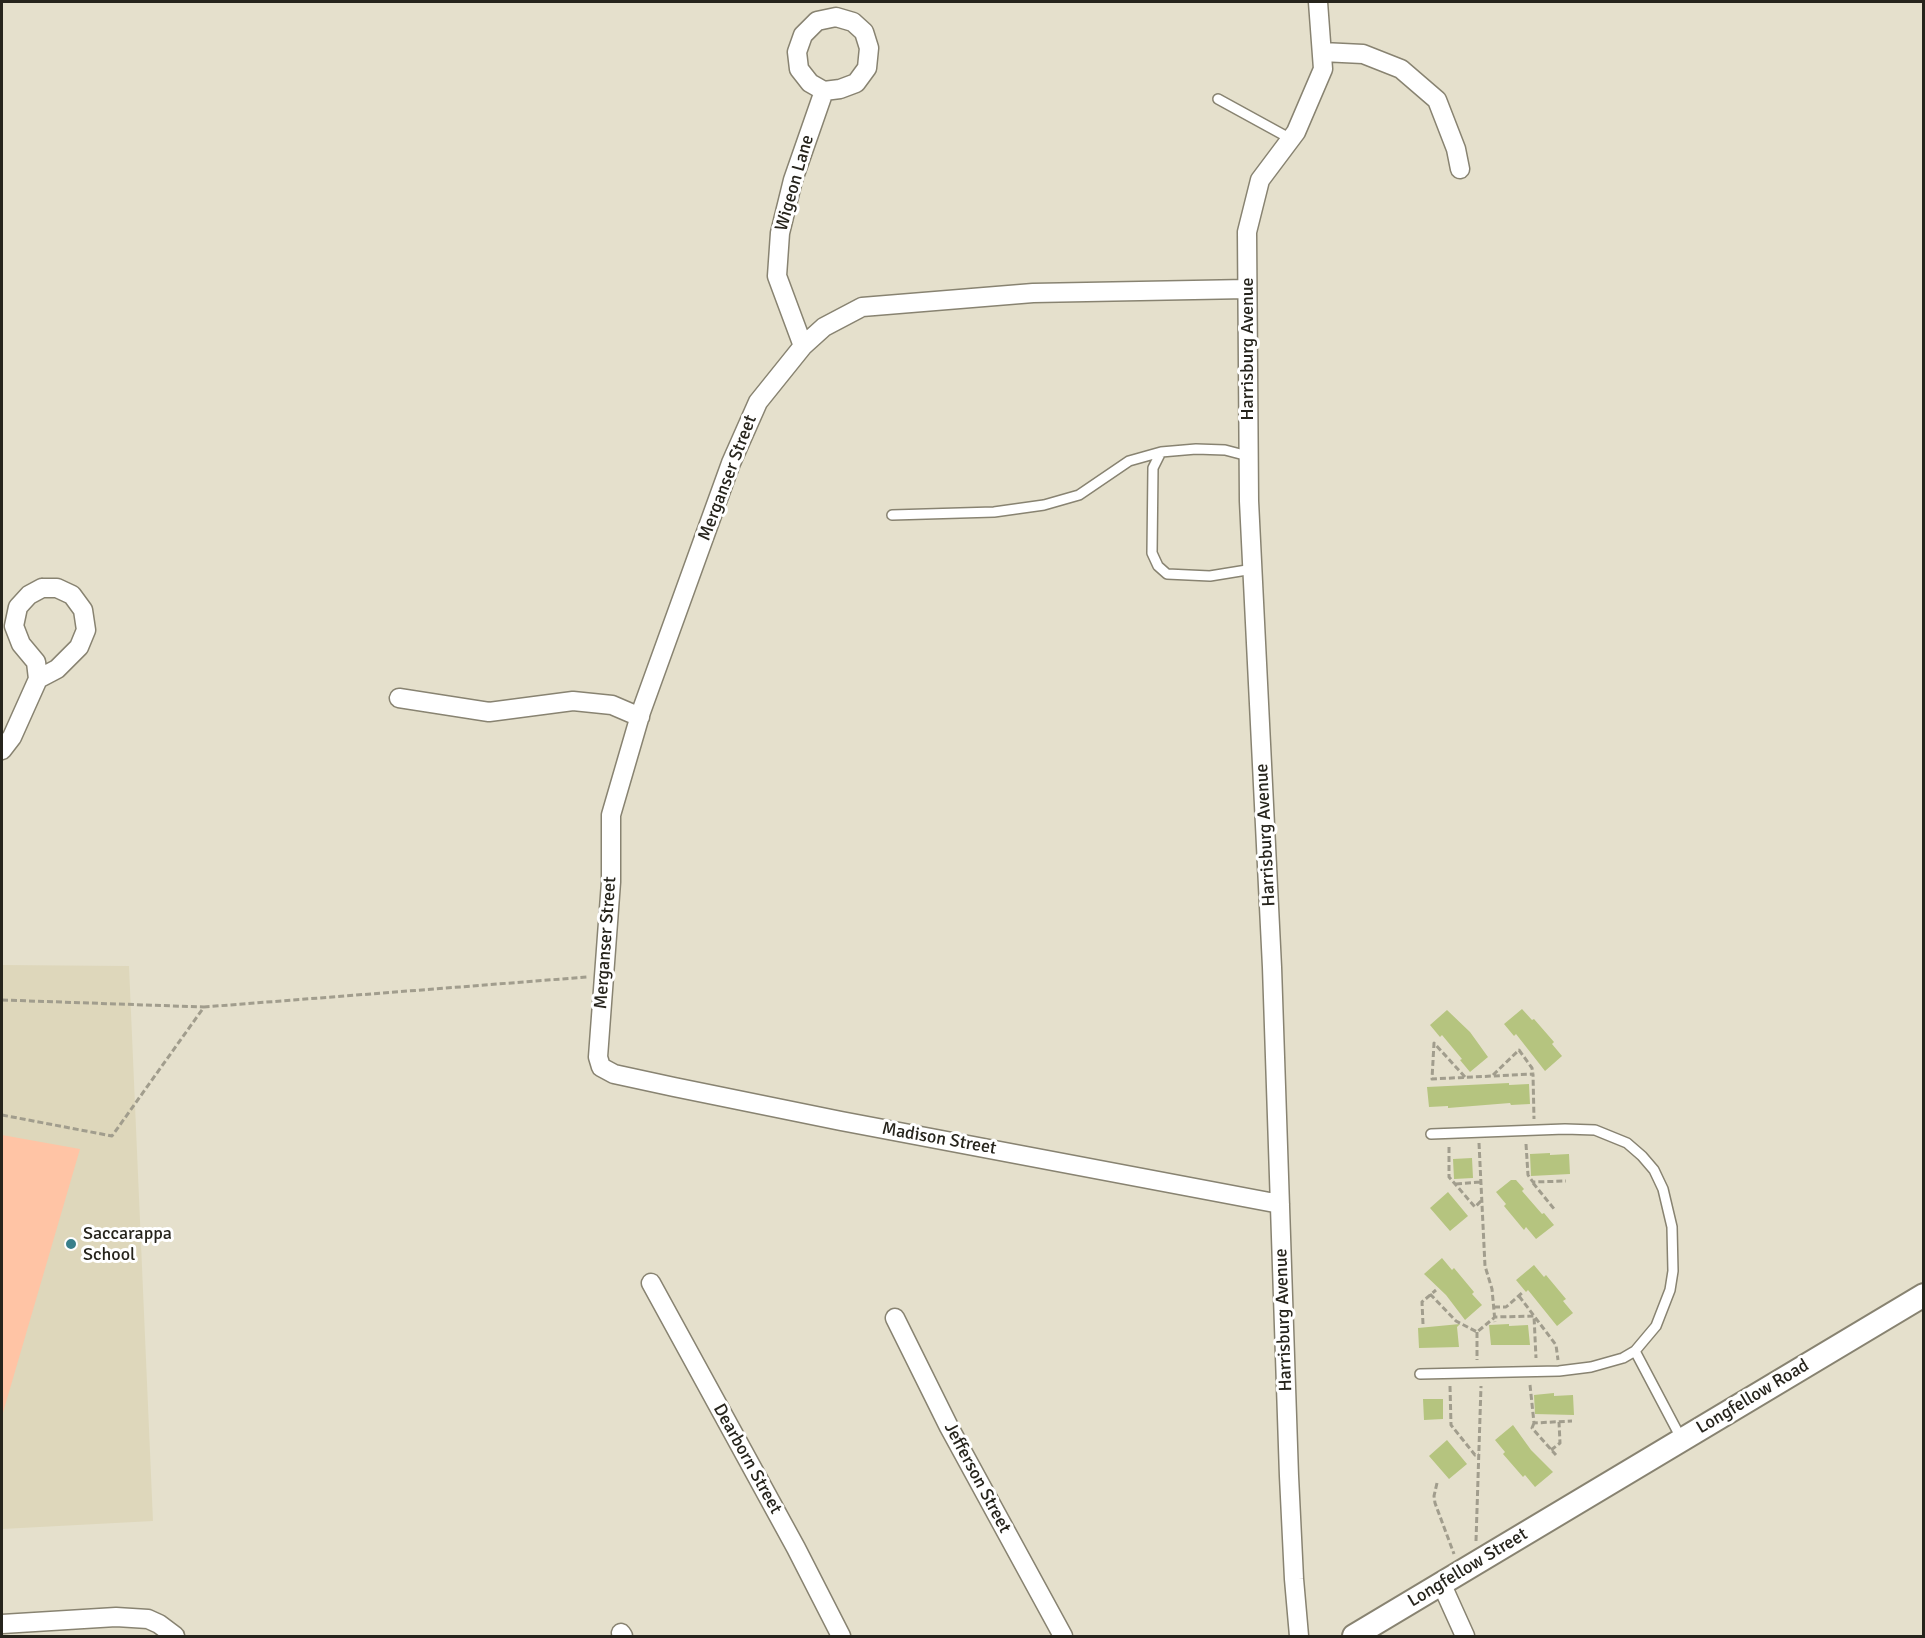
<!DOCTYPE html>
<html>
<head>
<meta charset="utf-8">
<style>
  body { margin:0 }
  #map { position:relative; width:1925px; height:1638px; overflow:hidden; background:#e5e0cc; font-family:Signika,sans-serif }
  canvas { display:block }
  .frame { position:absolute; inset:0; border:3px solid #26241c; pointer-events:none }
</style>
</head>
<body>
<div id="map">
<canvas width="1925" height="1638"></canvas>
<div class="frame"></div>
</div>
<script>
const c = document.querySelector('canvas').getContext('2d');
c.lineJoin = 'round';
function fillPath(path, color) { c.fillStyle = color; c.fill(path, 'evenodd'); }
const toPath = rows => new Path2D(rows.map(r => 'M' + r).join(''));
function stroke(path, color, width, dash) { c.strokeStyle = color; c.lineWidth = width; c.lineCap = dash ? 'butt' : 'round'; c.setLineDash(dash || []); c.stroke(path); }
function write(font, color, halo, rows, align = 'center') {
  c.font = font + ' Signika,sans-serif'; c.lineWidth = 6; c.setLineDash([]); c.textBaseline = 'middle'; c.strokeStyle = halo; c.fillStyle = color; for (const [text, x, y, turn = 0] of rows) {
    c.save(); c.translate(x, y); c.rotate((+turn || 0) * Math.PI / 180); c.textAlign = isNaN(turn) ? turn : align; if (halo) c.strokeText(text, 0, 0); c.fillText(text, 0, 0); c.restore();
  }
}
const built = toPath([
  [2,965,129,966,153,1521,2,1529]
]);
const green = toPath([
  [2,1135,80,1149,2,1416]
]);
const building = toPath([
  [1522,1009,1532,1020,1534,1019,1554,1042,1552,1044,1562,1056,1545,1071,1516,1034,1514,1036,1504,1024],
  [1447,1010,1470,1032,1488,1057,1470,1072,1460,1060,1462,1059,1442,1035,1440,1037,1430,1025],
  [1509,1083,1509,1085,1529,1084,1530,1104,1511,1105,1510,1103,1448,1108,1448,1106,1429,1107,1427,1087],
  [1550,1153,1550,1155,1569,1154,1570,1174,1531,1176,1530,1154],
  [1472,1158,1473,1178,1454,1179,1453,1159],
  [1511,1180,1516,1180,1524,1189,1522,1191,1542,1214,1544,1213,1554,1225,1536,1239,1526,1227,1524,1230,1504,1206,1506,1204,1496,1192],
  [1448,1192,1468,1216,1450,1231,1430,1208],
  [1442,1258,1452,1270,1454,1268,1474,1292,1472,1294,1482,1305,1465,1320,1446,1295,1424,1274],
  [1534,1265,1544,1277,1546,1275,1566,1299,1563,1301,1573,1313,1557,1326,1528,1290,1526,1292,1516,1280],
  [1460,1324,1457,1327,1459,1347,1419,1348,1418,1328],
  [1509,1324,1509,1326,1528,1325,1530,1345,1491,1345,1489,1325],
  [1554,1393,1554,1396,1573,1395,1574,1415,1535,1414,1534,1395],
  [1423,1399,1443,1399,1443,1419,1424,1420],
  [1513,1425,1531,1450,1553,1472,1535,1487,1525,1475,1523,1477,1503,1454,1505,1452,1495,1440],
  [1447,1440,1467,1464,1449,1479,1429,1456]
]);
const path = toPath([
  [2,1000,204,1007],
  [1493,1075,1519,1050,1532,1068,1533,1074],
  [1465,1077,1434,1043,1432,1079,1533,1074,1534,1119],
  [2,1115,112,1136,204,1007,587,977],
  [1479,1143,1485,1266,1492,1289,1495,1322],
  [1526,1144,1528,1175,1533,1182,1566,1181],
  [1449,1147,1449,1177,1475,1207,1482,1200],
  [1533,1183,1555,1210],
  [1456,1184,1481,1182],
  [1430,1294,1456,1321,1477,1332,1495,1317,1534,1316,1536,1358],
  [1519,1296,1556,1345,1558,1360],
  [1494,1307,1506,1307,1523,1292],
  [1423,1324,1422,1302,1436,1290],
  [1477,1332,1477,1360],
  [1530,1385,1534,1423,1572,1421],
  [1450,1386,1451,1425,1475,1455,1479,1454],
  [1534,1423,1532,1428,1556,1455],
  [1551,1450,1560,1443,1559,1422],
  [1437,1483,1434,1496,1435,1503,1454,1554],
  [1476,1541,1481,1386]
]);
const service = toPath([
  [1218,99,1291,139],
  [1248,456,1225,450,1196,449,1161,452,1153,468,1152,553,1158,566,1167,574,1210,576,1253,569],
  [892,515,994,512,1044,505,1079,495,1129,461,1161,452],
  [1635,1351,1682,1440],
  [1420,1374,1559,1371,1591,1367,1623,1358,1635,1351,1656,1326,1670,1290,1673,1271,1672,1227,1663,1189,1654,1170,1642,1156,1627,1143,1595,1130,1565,1129,1431,1134]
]);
const minor = toPath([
  [1322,52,1363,54,1401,69,1437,100,1456,149,1460,169],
  [1247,289,1033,293,862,307,824,327,803,346,758,402,731,463,641,712,611,815,611,882,598,1057,601,1067,614,1074,674,1087,841,1121,1280,1204],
  [803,346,777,276,780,233,793,180,824,91,840,89,856,83,867,68,869,48,864,32,853,22,836,17,817,21,803,35,797,52,799,69,810,83,824,91],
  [42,588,57,588,72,595,83,610,86,630,79,647,57,669,38,679,36,662,21,644,14,626,18,607,29,595,42,588],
  [399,698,489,712,573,701,612,705,640,717],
  [2,750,12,737,38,679],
  [651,1283,796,1548,841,1636],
  [895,1318,949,1427,1063,1636],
  [1442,1585,1465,1636],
  [2,1624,116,1617,148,1619,159,1624,175,1636],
  [621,1633,623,1636],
  [1299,1636,1294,1579,1289,1476,1272,967,1249,501,1247,232,1260,180,1296,132,1323,69,1318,2]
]);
const tertiary = toPath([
  [1354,1636,1924,1295]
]);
const markers = [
  [71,1244,6,"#397f8b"]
];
const streetNames = [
  ["Wigeon Lane",795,183,-74],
  ["Harrisburg Avenue",1248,349,-90],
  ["Merganser Street",728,478,-69],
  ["Harrisburg Avenue",1266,835,-93],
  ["Merganser Street",606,943,-86],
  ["Madison Street",939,1139,10],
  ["Harrisburg Avenue",1284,1320,-92],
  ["Longfellow Road",1753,1397,-31],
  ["Dearborn Street",747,1459,61],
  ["Jefferson Street",977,1478,62],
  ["Longfellow Street",1468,1568,-31]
];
const poiNames = [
  ["Saccarappa",83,1234],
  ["School",83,1255]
];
fillPath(built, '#ded7bb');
fillPath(green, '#ffc4a5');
fillPath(building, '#b5c47f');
stroke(service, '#888371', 12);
stroke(minor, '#888371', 21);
stroke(tertiary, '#888371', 26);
stroke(path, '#a19d8d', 3, [6, 3]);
stroke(service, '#fff', 9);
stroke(minor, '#fff', 18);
stroke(tertiary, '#fff', 22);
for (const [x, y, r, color] of markers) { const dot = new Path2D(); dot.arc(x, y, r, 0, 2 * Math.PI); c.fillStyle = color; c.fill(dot); stroke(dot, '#fff', 2); }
write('18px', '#26241c', '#fff', streetNames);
write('18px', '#26241c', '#fff', poiNames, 'left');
</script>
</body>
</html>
